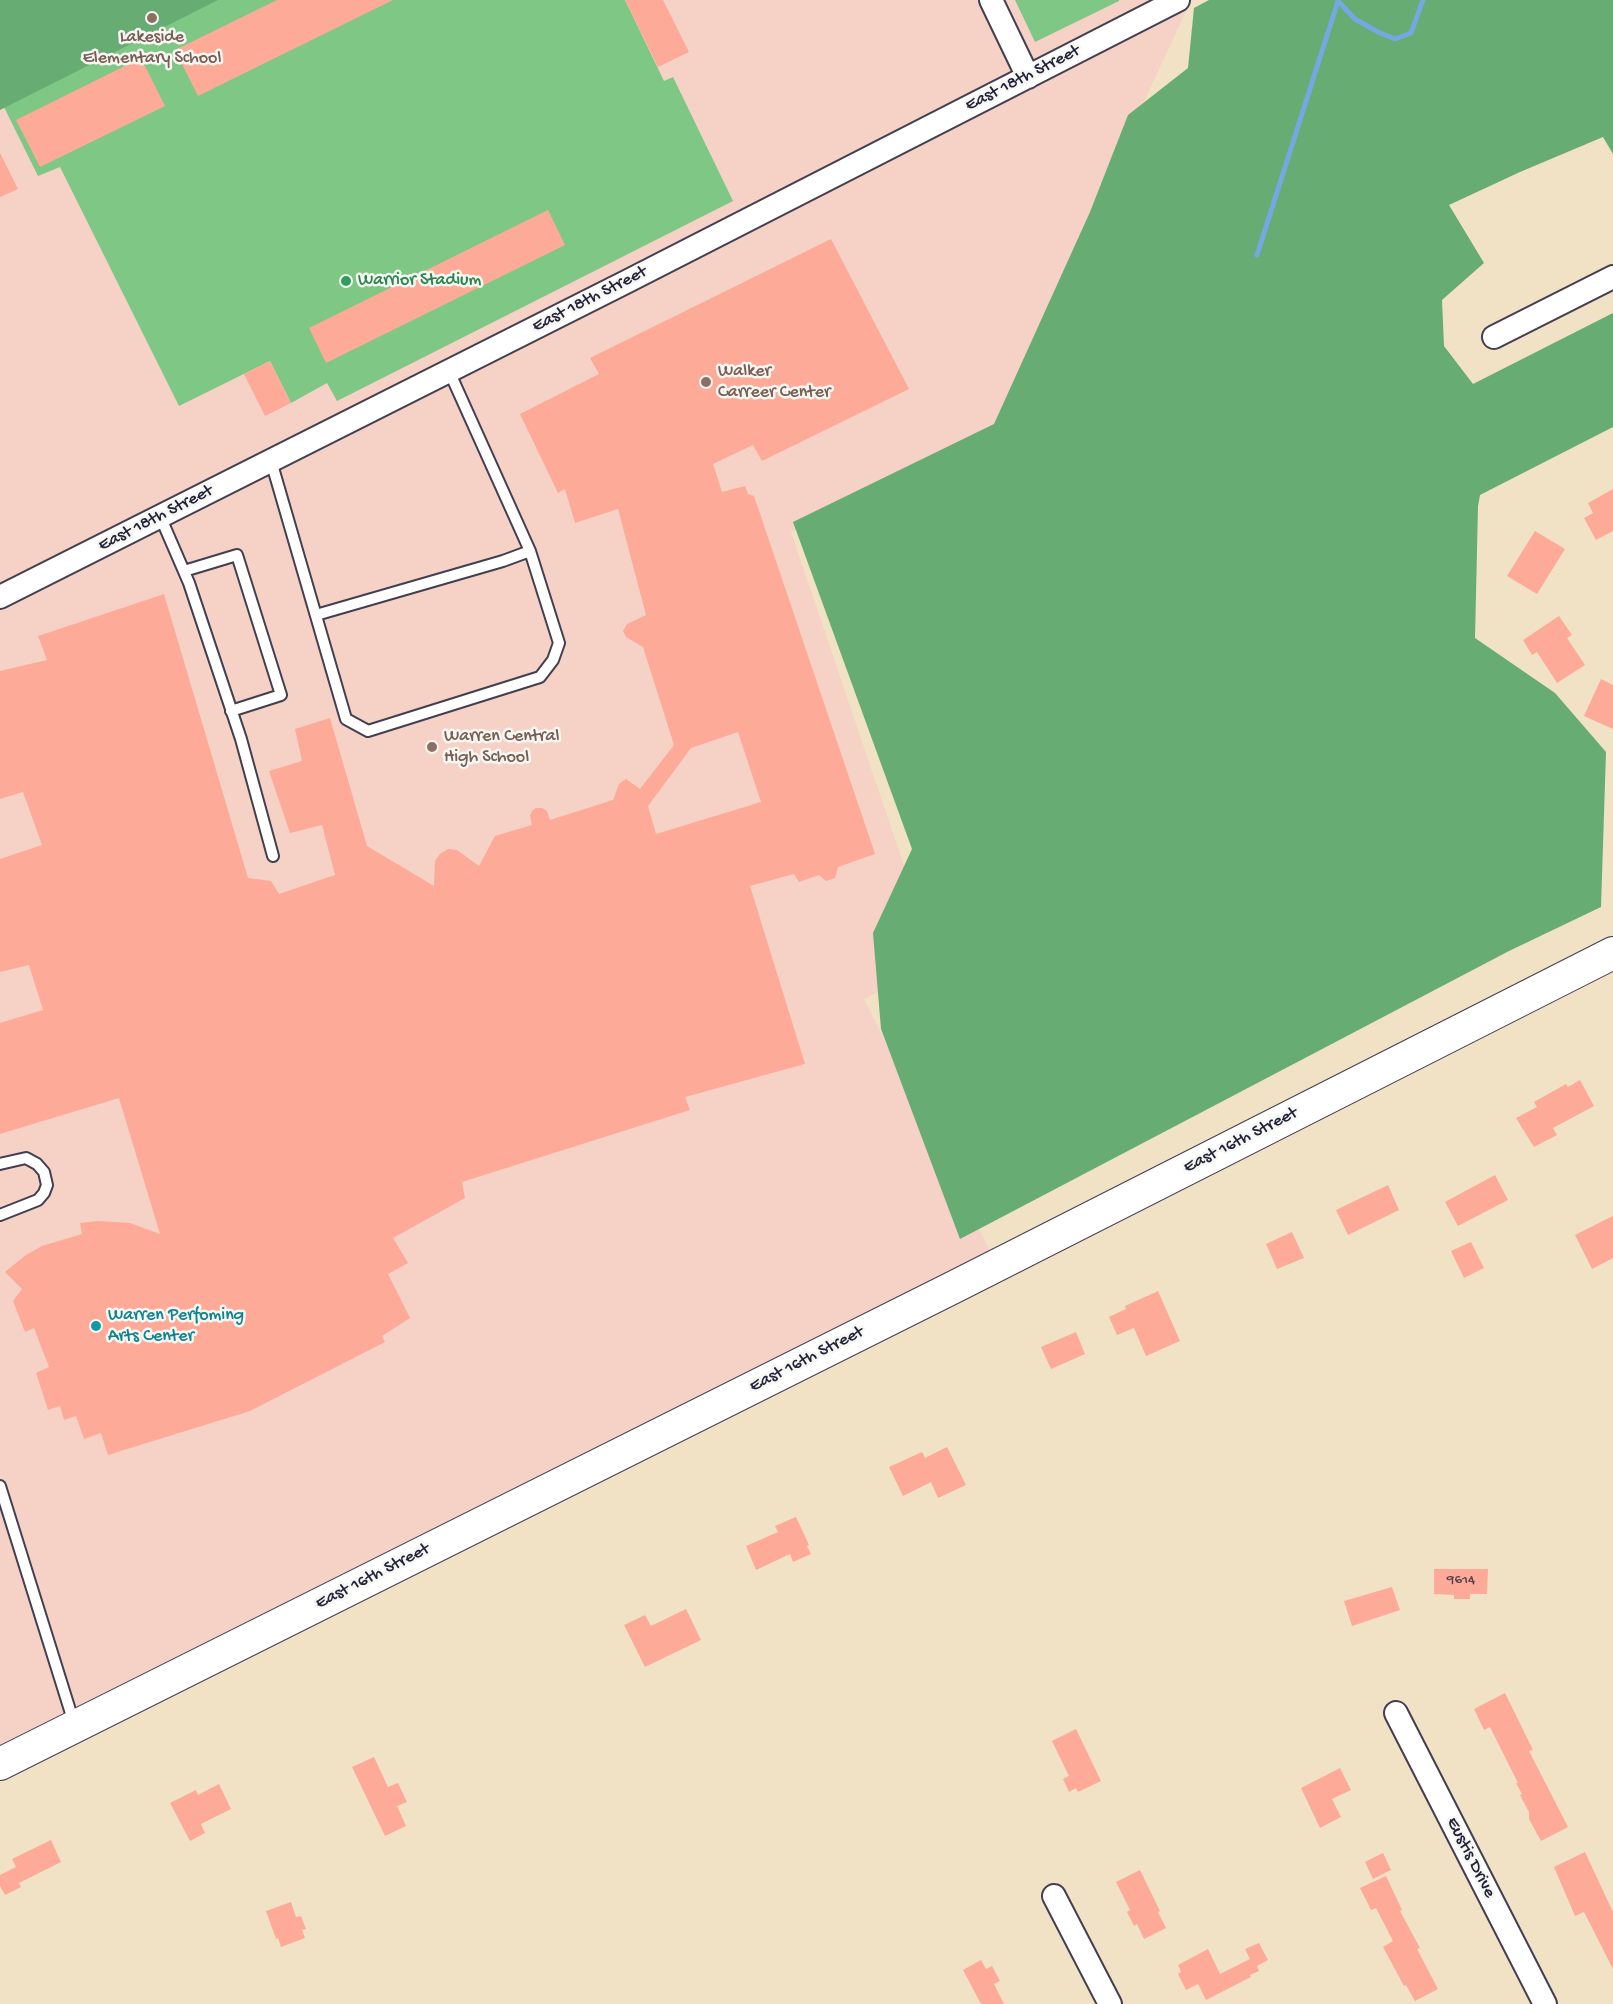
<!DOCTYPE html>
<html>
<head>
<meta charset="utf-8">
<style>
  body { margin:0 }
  canvas { display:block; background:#f1e1c5 }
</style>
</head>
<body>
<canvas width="1613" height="2004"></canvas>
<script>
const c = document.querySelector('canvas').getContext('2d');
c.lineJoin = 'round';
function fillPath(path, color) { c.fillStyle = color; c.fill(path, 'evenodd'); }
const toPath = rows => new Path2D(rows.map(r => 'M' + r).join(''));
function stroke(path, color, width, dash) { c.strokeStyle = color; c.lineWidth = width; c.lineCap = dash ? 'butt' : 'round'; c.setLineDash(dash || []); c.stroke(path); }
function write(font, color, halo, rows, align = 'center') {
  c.font = font + ' "Gochi Hand",sans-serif'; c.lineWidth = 5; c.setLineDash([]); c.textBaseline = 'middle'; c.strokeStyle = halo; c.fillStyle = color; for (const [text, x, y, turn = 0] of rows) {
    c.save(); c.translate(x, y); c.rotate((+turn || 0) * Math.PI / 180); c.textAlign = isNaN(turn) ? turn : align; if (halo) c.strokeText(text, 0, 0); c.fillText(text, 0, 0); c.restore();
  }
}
const built = toPath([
  [120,0,1191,0,990,434,791,532,937,963,864,999,991,1253,0,1754,0,108]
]);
const green = toPath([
  [215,0,625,0,664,81,673,77,733,201,337,401,327,383,291,403,270,361,179,406,60,167,38,176,4,107],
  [1015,0,1119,0,1119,1,1035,42]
]);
const forest = toPath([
  [0,0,218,0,0,110],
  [1209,0,1613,0,1613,154,1603,137,1520,172,1449,205,1484,263,1442,300,1444,346,1473,384,1613,313,1613,427,1480,495,1478,506,1475,638,1555,693,1606,752,1601,907,1509,951,960,1239,881,1029,873,933,912,849,793,522,994,424,1090,212,1128,115,1188,68,1194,8]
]);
const stream = toPath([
  [1257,255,1338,1,1355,19,1378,32,1395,39,1411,33,1423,0]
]);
const building = toPath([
  [277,0,393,0,198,96,175,50],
  [625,0,663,0,689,52,658,67],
  [141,58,165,106,40,167,16,120],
  [0,153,18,189,0,197],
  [548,210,565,245,326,363,309,328],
  [831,239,909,389,762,461,753,445,713,464,722,492,745,486,748,494,754,496,875,854,838,867,835,878,826,881,819,875,799,882,794,874,750,886,805,1064,685,1097,690,1110,462,1182,465,1198,393,1238,408,1263,388,1274,410,1318,382,1336,385,1342,250,1411,108,1455,101,1433,84,1439,76,1416,64,1420,60,1406,48,1410,36,1373,49,1367,34,1328,25,1332,13,1301,22,1289,5,1272,26,1255,42,1246,82,1234,80,1223,98,1221,130,1223,160,1234,119,1098,0,1134,0,1023,43,1010,29,965,0,972,0,859,42,845,23,792,0,799,0,671,47,660,38,636,164,594,248,878,271,881,279,894,335,875,322,825,290,833,269,771,302,761,295,729,330,718,367,846,434,886,435,861,440,854,448,849,457,850,479,866,495,836,532,825,530,816,532,811,536,808,542,808,547,811,550,820,613,800,619,784,626,779,640,789,674,745,643,647,626,637,623,631,627,624,646,615,618,509,575,523,565,489,558,493,520,414,599,374,590,358],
  [738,732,761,802,656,834,648,806,691,748],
  [270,361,291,403,265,416,244,374],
  [1613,489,1613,531,1596,540,1584,518,1593,513,1588,503],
  [1535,531,1565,549,1537,594,1507,576],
  [1559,616,1572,635,1567,638,1585,665,1557,683,1537,652,1532,655,1523,640],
  [1601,679,1613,685,1613,729,1584,716],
  [1580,1080,1594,1106,1553,1128,1557,1135,1534,1147,1516,1118,1537,1107,1534,1102,1566,1084,1568,1087],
  [1495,1175,1508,1200,1458,1226,1445,1202],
  [1388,1185,1399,1210,1348,1235,1336,1210],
  [1613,1216,1613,1258,1592,1269,1575,1235],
  [1292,1232,1304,1258,1277,1269,1266,1244],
  [1471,1242,1484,1268,1464,1278,1451,1251],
  [1158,1291,1180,1341,1146,1356,1134,1328,1117,1335,1109,1317,1126,1309,1125,1306],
  [1076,1332,1085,1354,1051,1369,1041,1347],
  [947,1447,966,1485,938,1498,931,1482,903,1496,889,1467,922,1452,925,1458],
  [796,1517,809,1545,807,1546,811,1554,793,1562,790,1554,756,1570,746,1546,778,1532,775,1526],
  [1434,1569,1488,1569,1487,1594,1470,1594,1470,1599,1454,1599,1454,1595,1434,1594],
  [1392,1587,1400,1610,1352,1626,1344,1601],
  [686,1609,701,1640,645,1667,624,1625,645,1615,651,1626],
  [1505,1693,1533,1750,1529,1751,1568,1827,1541,1841,1529,1819,1529,1812,1520,1795,1522,1794,1516,1783,1518,1783,1490,1727,1484,1730,1474,1709],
  [1076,1729,1101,1781,1078,1792,1076,1788,1069,1792,1063,1779,1069,1776,1052,1741],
  [374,1757,388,1787,398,1783,407,1802,397,1806,406,1826,385,1836,352,1767],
  [1340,1768,1351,1790,1332,1799,1341,1817,1320,1828,1301,1788],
  [219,1784,231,1809,201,1824,205,1833,190,1841,170,1803,196,1790,198,1795],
  [51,1840,61,1862,19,1883,21,1887,5,1895,0,1886,0,1875,16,1867,12,1859],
  [1585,1852,1613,1912,1613,1969,1584,1912,1575,1916,1554,1867],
  [1383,1853,1391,1870,1373,1879,1365,1862],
  [1140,1870,1160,1911,1158,1912,1166,1928,1144,1939,1137,1924,1134,1926,1127,1912,1130,1910,1116,1882],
  [1386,1876,1402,1910,1400,1911,1420,1948,1417,1949,1438,1989,1415,2001,1406,1985,1404,1986,1383,1947,1393,1941,1376,1908,1371,1910,1360,1888],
  [291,1902,296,1917,301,1916,306,1929,302,1930,305,1938,281,1947,278,1938,276,1939,266,1911],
  [1259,1943,1268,1960,1257,1966,1259,1971,1250,1975,1251,1977,1206,2000,1198,1984,1186,1990,1178,1974,1181,1972,1178,1965,1208,1949,1220,1974,1250,1959,1245,1949],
  [981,1960,986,1969,992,1966,1000,1981,994,1984,1004,2004,981,2004,963,1970]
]);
const lane = toPath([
  [271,461,346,719,368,731,540,677,553,660,559,643,530,551,449,371],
  [160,516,189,583,241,739,273,856],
  [184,571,237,555,281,695,231,711],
  [316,615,503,561,530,551],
  [0,1164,26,1158,37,1164,44,1172,47,1185,44,1193,38,1200,0,1215],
  [0,1486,74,1723]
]);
const street = toPath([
  [991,0,1028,77],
  [1494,337,1613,277],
  [0,597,626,282,1178,0],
  [1396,1713,1545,2004],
  [1054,1896,1110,2004]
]);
const secondary = toPath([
  [0,1764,956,1286,1613,953]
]);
const markers = [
  [152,18,6,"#8d6e63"],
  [346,281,6,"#2e9e5b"],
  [706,382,6,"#8d6e63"],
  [432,747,6,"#8d6e63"],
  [96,1326,6,"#0f9aa8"]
];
const numberNames = [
  ["9614",1461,1581]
];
const educationNames = [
  ["Lakeside",152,38,"center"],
  ["Elementary School",152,59,"center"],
  ["Walker",718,372],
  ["Carreer Center",718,393],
  ["Warren Central",444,737],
  ["High School",444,758]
];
const streetNames = [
  ["East 18th Street",1023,79,-27],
  ["East 18th Street",590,300,-27],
  ["East 18th Street",156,519,-27],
  ["East 16th Street",1241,1141,-27],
  ["East 16th Street",807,1360,-27],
  ["East 16th Street",373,1577,-27],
  ["Eustis Drive",1470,1858,63]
];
const leisureNames = [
  ["Warrior Stadium",358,281]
];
const cultureNames = [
  ["Warren Perfoming",108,1316],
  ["Arts Center",108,1337]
];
fillPath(built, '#f6d1c5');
fillPath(green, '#7fc784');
fillPath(forest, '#67ac72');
stroke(stream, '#74a8e1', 5);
fillPath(building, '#fdab98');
stroke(lane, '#413f50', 14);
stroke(street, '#413f50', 26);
stroke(secondary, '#413f50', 34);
stroke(lane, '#fff', 10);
stroke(street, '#fff', 22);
stroke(secondary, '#fff', 32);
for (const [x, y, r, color] of markers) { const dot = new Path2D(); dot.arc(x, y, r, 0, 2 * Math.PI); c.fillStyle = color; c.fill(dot); stroke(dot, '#f6f6f2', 2); }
write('15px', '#594452', null, numberNames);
write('18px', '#785e54', '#f6f6f2', educationNames, 'left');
write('18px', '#22223b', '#f6f6f2', streetNames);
write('18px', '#27864d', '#f6f6f2', leisureNames, 'left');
write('18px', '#0d838f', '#f6f6f2', cultureNames, 'left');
</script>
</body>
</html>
